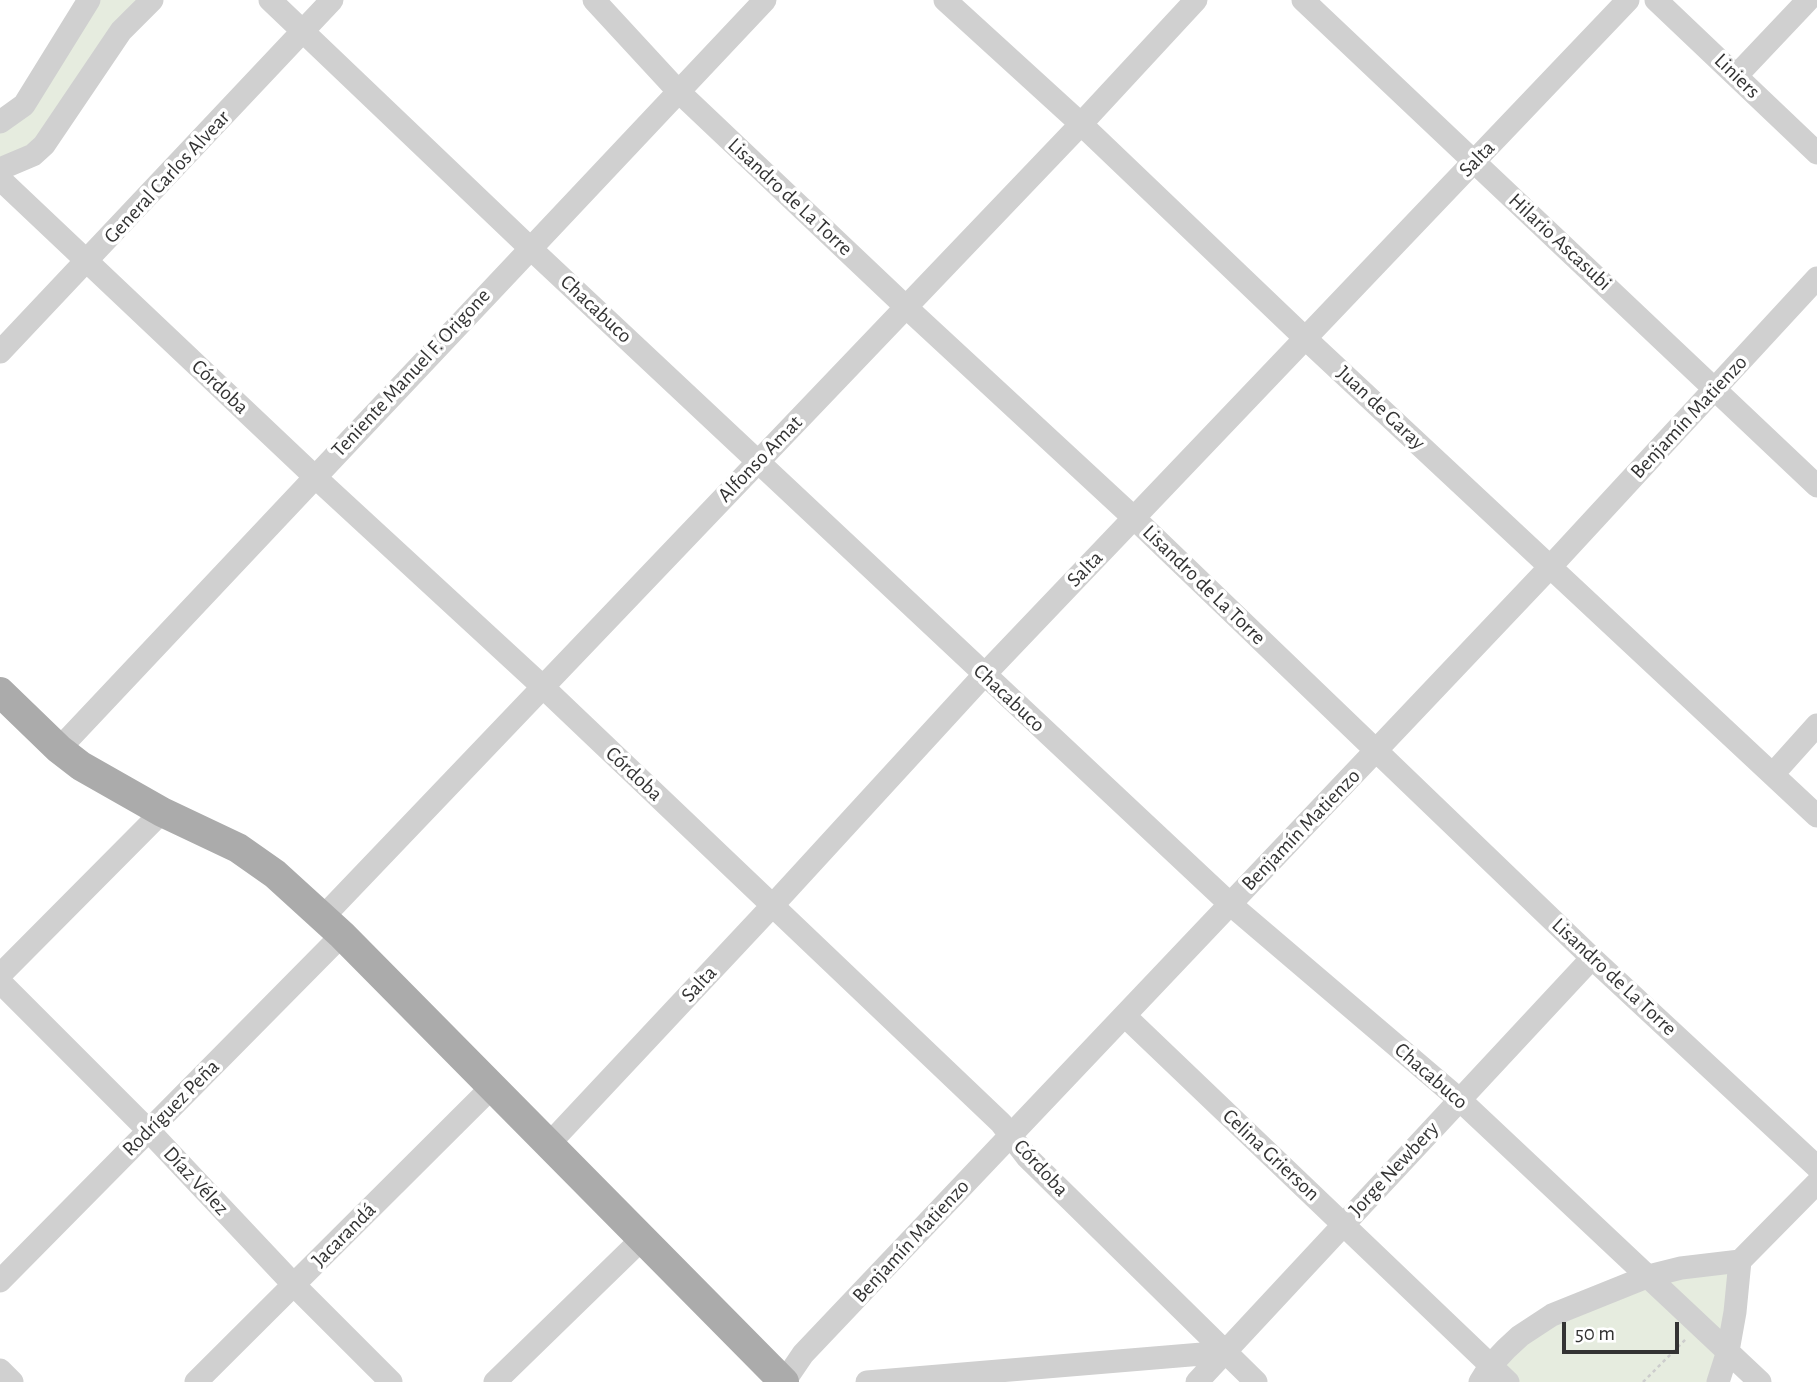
<!DOCTYPE html>
<html>
<head>
<meta charset="utf-8">
<style>
  body { margin:0 }
  #map { position:relative; width:1817px; height:1382px; overflow:hidden; background:#fff; font-family:"Alegreya Sans",sans-serif }
  canvas { display:block }
  .scale { position:absolute; left:1562px; top:1322px; width:117px; height:32px; box-sizing:border-box; border:4px solid #333; border-top:0; padding-left:9px; font-size:21px; line-height:24px; white-space:nowrap; color:#333; -webkit-text-stroke:5px #fff; paint-order:stroke }
</style>
</head>
<body>
<div id="map">
<canvas width="1817" height="1382"></canvas>
<div class="scale">50 m</div>
</div>
<script>
const c = document.querySelector('canvas').getContext('2d');
c.lineJoin = 'round';
function fillPath(path, color) { c.fillStyle = color; c.fill(path, 'evenodd'); }
const toPath = rows => new Path2D(rows.map(r => 'M' + r).join(''));
function stroke(path, color, width, dash) { c.strokeStyle = color; c.lineWidth = width; c.lineCap = dash ? 'butt' : 'round'; c.setLineDash(dash || []); c.stroke(path); }
function write(font, color, halo, rows, align = 'center') {
  c.font = font + ' "Alegreya Sans",sans-serif'; c.lineWidth = 7; c.setLineDash([]); c.textBaseline = 'middle'; c.strokeStyle = halo; c.fillStyle = color; for (const [text, x, y, turn = 0] of rows) {
    c.save(); c.translate(x, y); c.rotate((+turn || 0) * Math.PI / 180); c.textAlign = isNaN(turn) ? turn : align; if (halo) c.strokeText(text, 0, 0); c.fillText(text, 0, 0); c.restore();
  }
}
const green = toPath([
  [89,0,152,0,57,128,0,169,0,122],
  [1740,1261,1718,1382,1480,1382,1552,1315]
]);
const path = toPath([
  [1643,1382,1686,1339]
]);
const minor = toPath([
  [270,0,530,248,1230,904,1460,1100,1760,1382],
  [594,0,678,91,906,307,1134,518,1592,958,1817,1167],
  [945,0,1081,124,1306,339,1817,816],
  [1303,0,1817,486],
  [1656,0,1817,153],
  [1737,75,1808,0],
  [0,122,24,105,89,0],
  [0,169,33,155,44,145,121,31,152,0],
  [0,179,314,476,543,687,1001,1123,1027,1157,1256,1382],
  [0,352,332,0],
  [59,749,765,0],
  [1773,774,1817,725],
  [324,916,1081,124,1196,0],
  [0,975,162,812],
  [0,982,149,1131,294,1285,391,1382],
  [1125,1016,1508,1382],
  [549,1144,773,905,984,675,1628,0],
  [0,1281,342,935],
  [0,1370,12,1382],
  [196,1382,492,1087],
  [495,1382,642,1239],
  [784,1382,803,1354,1551,566,1817,278],
  [867,1382,1226,1352],
  [1197,1382,1592,958],
  [1480,1382,1490,1366,1506,1349,1520,1336,1552,1315,1649,1276,1681,1268,1740,1261,1817,1183],
  [1718,1382,1728,1351,1735,1312,1740,1261]
]);
const major = toPath([
  [0,692,59,749,81,766,162,812,238,848,275,874,342,935,784,1382]
]);
const streetNames = [
  ["Liniers",1737,76,44],
  ["Salta",1477,159,-46],
  ["General Carlos Alvear",167,177,-47],
  ["Lisandro de La Torre",790,197,43],
  ["Hilario Ascasubi",1560,242,43],
  ["Chacabuco",596,309,43],
  ["Teniente Manuel F. Origone",411,373,-47],
  ["Córdoba",220,387,43],
  ["Juan de Garay",1381,408,43],
  ["Benjamín Matienzo",1689,417,-47],
  ["Alfonso Amat",760,459,-46],
  ["Salta",1085,569,-46],
  ["Lisandro de La Torre",1204,585,44],
  ["Chacabuco",1009,698,43],
  ["Córdoba",634,774,43],
  ["Benjamín Matienzo",1301,830,-46],
  ["Lisandro de La Torre",1614,977,43],
  ["Salta",699,984,-47],
  ["Chacabuco",1431,1076,41],
  ["Rodríguez Peña",171,1108,-45],
  ["Celina Grierson",1271,1155,43],
  ["Córdoba",1041,1168,47],
  ["Jorge Newbery",1394,1169,-47],
  ["Díaz Vélez",196,1181,47],
  ["Jacarandá",344,1235,-45],
  ["Benjamín Matienzo",911,1241,-47]
];
fillPath(green, '#e6ecdf');
stroke(path, '#cdcdcd', 2.5, [3.5, 3.5]);
stroke(minor, '#d0d0d0', 23);
stroke(major, '#ababab', 30);
write('21px', '#333', '#fff', streetNames);
</script>
</body>
</html>
